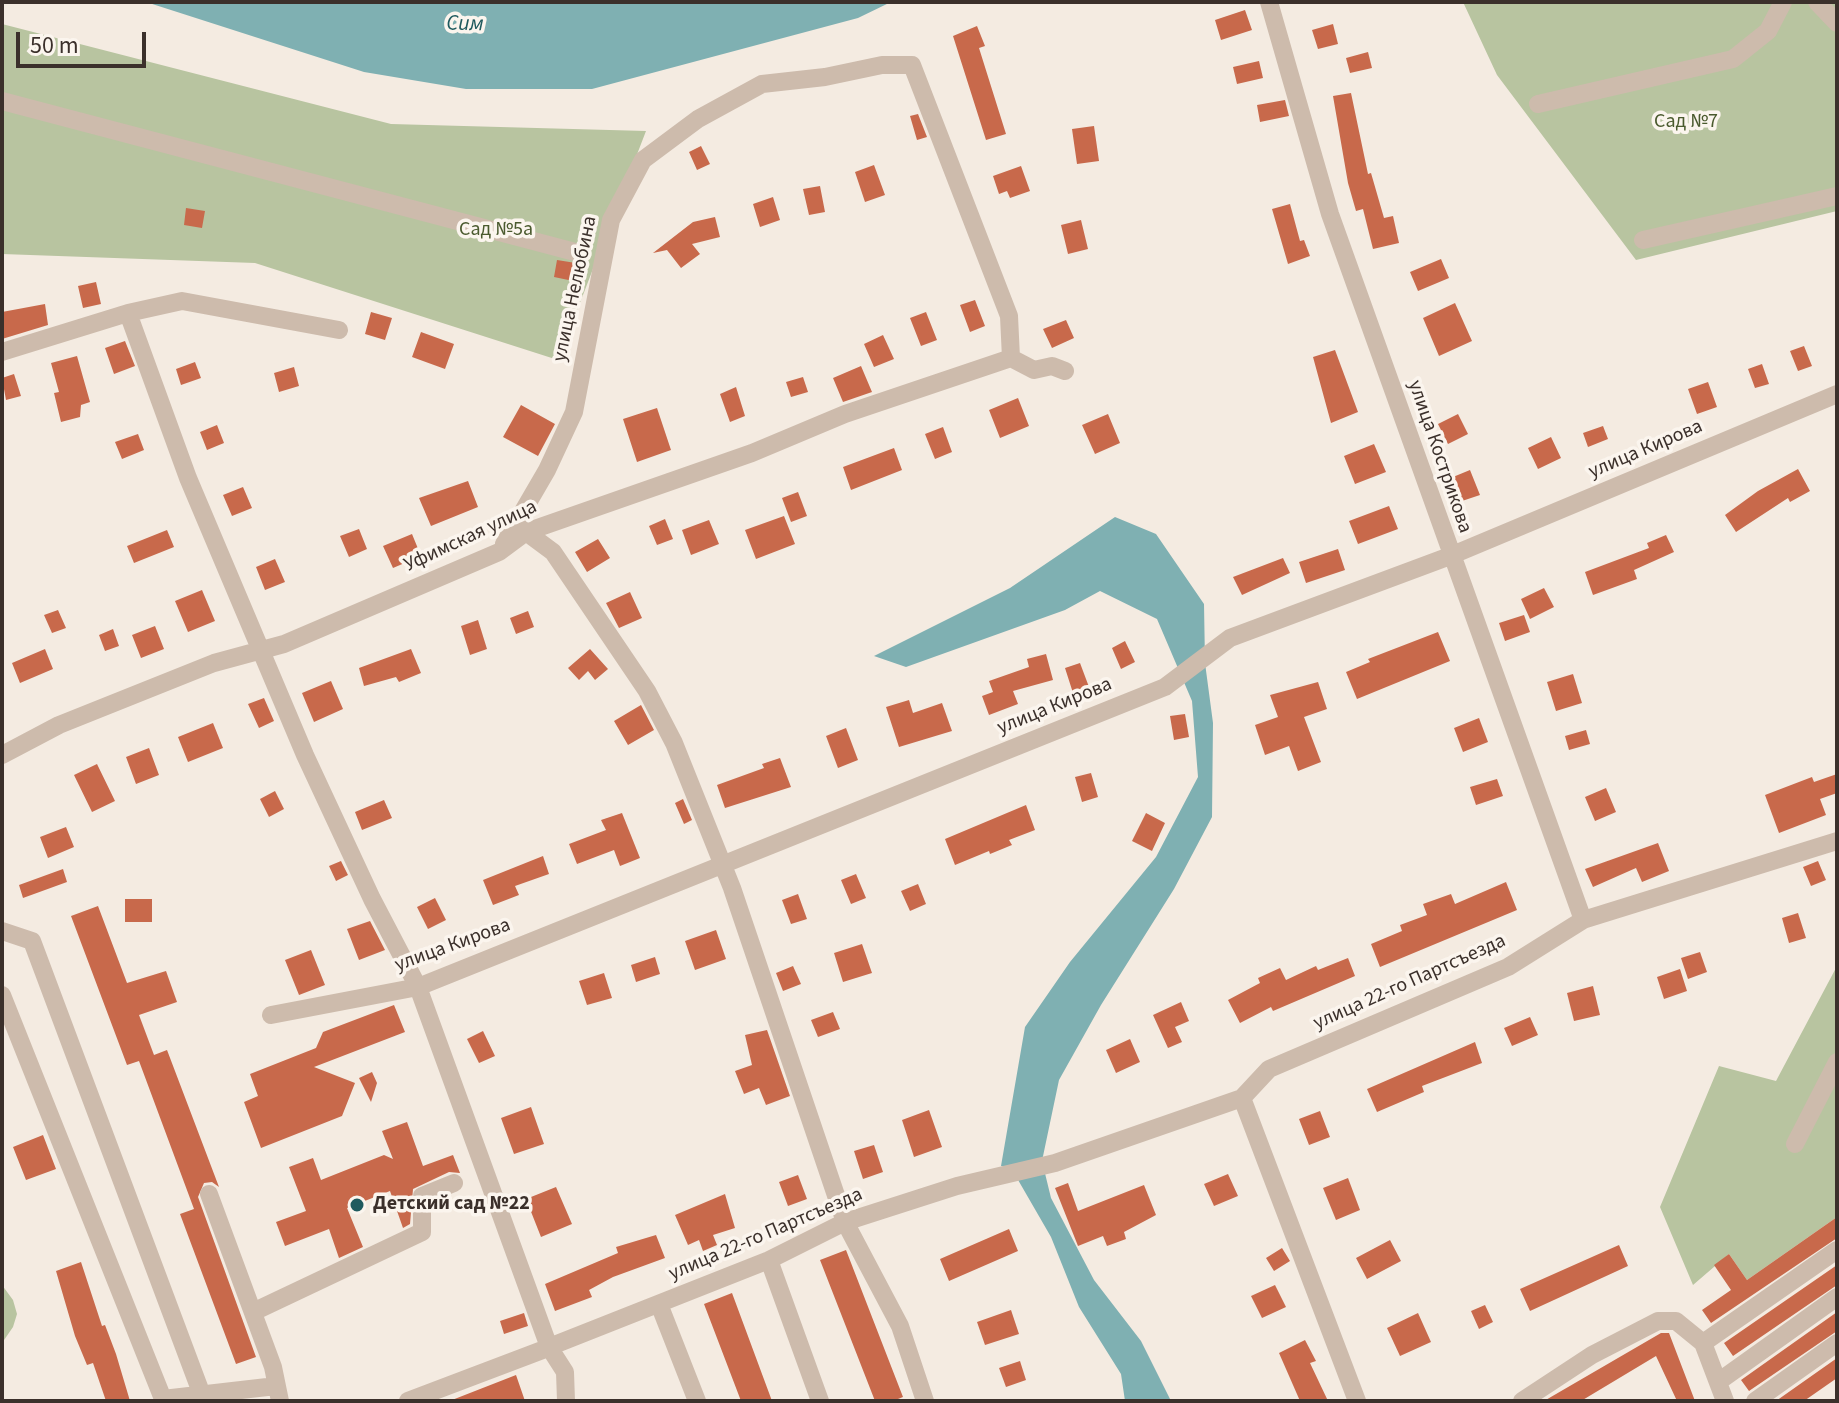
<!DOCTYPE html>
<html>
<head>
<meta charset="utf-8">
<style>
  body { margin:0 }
  #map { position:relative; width:1839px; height:1403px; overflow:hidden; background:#f4ebe1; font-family:"Source Sans 3",sans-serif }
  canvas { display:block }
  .frame { position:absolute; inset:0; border:4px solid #3b302b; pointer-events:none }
  .scale { position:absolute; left:16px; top:32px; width:130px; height:36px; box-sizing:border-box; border:4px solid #3b302b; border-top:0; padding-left:10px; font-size:24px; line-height:28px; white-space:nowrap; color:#3b302b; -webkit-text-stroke:6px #fbf5ee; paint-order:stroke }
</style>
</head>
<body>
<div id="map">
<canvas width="1839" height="1403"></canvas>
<div class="frame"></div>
<div class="scale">50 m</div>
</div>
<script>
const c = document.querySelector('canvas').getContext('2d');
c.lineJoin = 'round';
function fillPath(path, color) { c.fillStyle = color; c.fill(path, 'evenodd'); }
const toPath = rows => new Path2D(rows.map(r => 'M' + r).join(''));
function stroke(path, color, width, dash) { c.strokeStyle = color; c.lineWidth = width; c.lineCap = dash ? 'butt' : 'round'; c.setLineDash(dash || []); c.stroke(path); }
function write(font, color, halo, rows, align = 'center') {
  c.font = font + ' "Source Sans 3",sans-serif'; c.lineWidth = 7; c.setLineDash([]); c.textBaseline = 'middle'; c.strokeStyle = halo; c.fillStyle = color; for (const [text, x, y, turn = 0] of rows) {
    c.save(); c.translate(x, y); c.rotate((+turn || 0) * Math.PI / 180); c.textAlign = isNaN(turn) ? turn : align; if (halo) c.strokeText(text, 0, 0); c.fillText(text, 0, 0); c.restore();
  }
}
const green = toPath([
  [1463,2,1837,2,1837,211,1636,260,1497,75],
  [2,24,391,124,646,131,558,360,255,263,2,254],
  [1837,966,1837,1217,1747,1280,1729,1254,1693,1285,1660,1207,1719,1066,1776,1081],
  [2,1285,13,1300,17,1314,13,1327,2,1343]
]);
const water = toPath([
  [146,2,891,2,858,18,592,89,466,89,364,72],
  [1115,517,1156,534,1204,604,1205,663,1213,723,1212,817,1174,889,1101,1005,1059,1080,1042,1161,1051,1198,1094,1280,1141,1341,1171,1401,1125,1401,1121,1374,1079,1307,1051,1237,1010,1166,1001,1166,1025,1027,1070,962,1156,857,1198,777,1192,701,1157,619,1100,591,1065,610,906,667,874,656,1010,588]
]);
const building = toPath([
  [1245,10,1252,30,1221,40,1215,20],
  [1333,24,1338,44,1318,49,1312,30],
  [977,26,985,46,979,48,1006,134,986,140,953,36],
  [1368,52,1372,68,1350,73,1346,58],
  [1259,61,1263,78,1237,84,1233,67],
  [1351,93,1368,174,1371,173,1384,218,1393,216,1399,243,1373,249,1363,209,1356,211,1348,183,1333,96],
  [1285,100,1289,116,1260,122,1257,105],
  [918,114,927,137,917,140,910,116],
  [1094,126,1099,161,1077,164,1072,129],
  [701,146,710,164,697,170,689,152],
  [874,165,885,195,865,202,855,172],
  [1021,166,1030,191,1010,198,1007,191,999,194,993,176],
  [820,186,825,212,809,215,803,189],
  [773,197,780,220,760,227,753,204],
  [1290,204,1300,241,1304,240,1310,256,1288,264,1272,209],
  [186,208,205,211,202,228,184,225],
  [715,217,720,237,692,244,700,254,681,268,667,250,653,253,693,222],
  [1081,220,1088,249,1068,254,1061,225],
  [1441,259,1449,278,1418,291,1410,272],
  [557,260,582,264,578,282,554,277],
  [96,282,101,304,83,308,78,286],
  [975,300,985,326,970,332,960,305],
  [1455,303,1472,341,1439,356,1423,318],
  [45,304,48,325,2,339,2,312],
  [371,312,392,318,385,340,365,334],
  [926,312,937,340,921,346,910,318],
  [1066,320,1074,338,1052,348,1043,329],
  [421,332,454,344,445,369,412,357],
  [883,335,894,359,874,367,864,344],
  [125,341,135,366,114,374,105,348],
  [1804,346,1812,366,1798,371,1790,351],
  [1335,350,1358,412,1331,423,1313,357],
  [77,356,90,402,81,405,80,417,61,422,54,393,59,392,51,363],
  [195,362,201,378,181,385,176,369],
  [1762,364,1769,384,1755,388,1748,369],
  [861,366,872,392,843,402,833,378],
  [294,367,299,386,279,392,274,373],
  [14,374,21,396,6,400,2,378],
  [803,377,808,392,791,397,786,382],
  [1708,382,1717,407,1697,414,1688,389],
  [736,387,745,416,730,422,720,394],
  [1018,398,1029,426,1000,438,989,410],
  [521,405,555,424,538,456,503,437],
  [657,408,671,450,637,462,623,419],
  [1108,414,1120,443,1095,454,1082,425],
  [1458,414,1468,434,1448,444,1438,424],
  [217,425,224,443,207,450,200,432],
  [1603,426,1608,439,1588,447,1583,433],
  [943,427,952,452,935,459,925,434],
  [138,434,144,450,122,459,115,442],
  [1551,437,1561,458,1538,469,1528,448],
  [1374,444,1386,472,1355,484,1344,456],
  [894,448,902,470,851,490,843,467],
  [1798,469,1810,491,1790,502,1788,498,1736,532,1725,515,1758,491],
  [1470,470,1480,495,1462,501,1453,477],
  [468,481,478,507,431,526,419,498],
  [243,487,252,508,232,516,223,495],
  [798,492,807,516,791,522,782,498],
  [1389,506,1398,529,1358,544,1349,521],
  [784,516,795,544,756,559,745,530],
  [665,519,673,539,657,545,649,526],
  [709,520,719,544,691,555,682,530],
  [359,529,367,549,349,557,340,536],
  [167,530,174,547,134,563,127,546],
  [412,534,421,556,393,568,383,546],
  [1666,535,1674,552,1634,570,1637,579,1593,595,1585,572,1649,548,1647,543],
  [598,539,610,558,587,572,575,552],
  [1338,549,1345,570,1306,583,1299,562],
  [1283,558,1290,573,1242,595,1233,577],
  [275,559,285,582,265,590,256,567],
  [1544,588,1554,607,1530,619,1521,599],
  [202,590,215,621,188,632,175,601],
  [630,592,642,618,619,628,606,603],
  [58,610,66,628,52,633,44,615],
  [528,611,534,627,516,634,510,618],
  [1524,615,1530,632,1505,641,1499,623],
  [478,620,487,649,470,655,461,626],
  [155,626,164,649,141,658,132,635],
  [113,629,119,646,105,651,99,635],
  [1438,632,1450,661,1357,699,1346,672,1370,662,1368,659],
  [1125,641,1135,662,1121,669,1112,648],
  [45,649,53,669,20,683,12,663],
  [411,649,421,673,399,682,396,677,364,686,359,668],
  [590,649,608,669,595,680,588,671,579,680,568,668],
  [1046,654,1053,680,1013,691,1018,704,989,715,982,696,993,692,989,681,1029,667,1027,659],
  [1080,663,1089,687,1073,693,1065,668],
  [1573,674,1582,703,1556,711,1547,682],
  [331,681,343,709,314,722,302,693],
  [1318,682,1327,709,1304,717,1321,762,1298,771,1289,746,1265,755,1255,725,1278,717,1270,695],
  [264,698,274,721,259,728,248,704],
  [909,700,913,713,942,703,952,731,899,747,886,707],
  [641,705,654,730,628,745,614,721],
  [1185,714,1189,737,1174,740,1170,716],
  [1479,718,1488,742,1463,752,1454,728],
  [213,723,223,748,188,762,178,737],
  [846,728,858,760,838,768,826,736],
  [1586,730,1590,744,1569,750,1565,736],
  [149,748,159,775,136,784,126,757],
  [780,758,791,787,725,808,717,785,764,768,762,764],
  [97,764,115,801,92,812,74,775],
  [1091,773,1098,797,1082,802,1075,777],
  [1837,774,1837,793,1820,799,1826,815,1779,833,1765,795,1812,777,1814,782],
  [1497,779,1503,796,1476,805,1470,787],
  [1606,788,1616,812,1595,821,1585,797],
  [275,791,284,809,269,817,260,799],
  [683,799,692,820,684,824,675,803],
  [384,800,392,818,362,830,355,812],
  [1026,805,1035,830,1009,840,1012,845,990,854,989,851,955,865,945,839],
  [622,813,640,858,620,866,614,850,577,864,569,844,606,830,601,820],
  [1146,813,1165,823,1152,851,1132,841],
  [66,827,74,847,48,858,40,837],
  [1658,843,1669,871,1642,882,1636,868,1593,887,1585,869],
  [543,856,549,874,515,886,519,895,493,905,483,880],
  [341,861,348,875,336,881,329,866],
  [1818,861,1826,880,1811,886,1803,867],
  [63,869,67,882,23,898,19,885],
  [856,874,866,898,851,904,841,880],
  [1506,882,1517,910,1380,967,1371,944,1402,931,1400,925,1427,915,1423,904,1451,894,1455,904],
  [918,884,926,904,910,911,901,891],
  [798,894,807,919,791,924,782,900],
  [435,898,446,920,428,929,417,907],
  [125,899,152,899,152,922,125,922],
  [98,906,127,983,166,971,177,1002,139,1015,154,1055,167,1050,219,1187,212,1182,204,1183,198,1197,256,1357,236,1364,180,1214,194,1209,139,1061,127,1065,71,916],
  [1798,913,1806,938,1789,943,1782,918],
  [370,921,385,950,359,960,347,929],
  [716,930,726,959,695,970,685,941],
  [862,944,872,973,843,982,834,953],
  [311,950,325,985,299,995,285,960],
  [1700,952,1707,972,1688,979,1681,958],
  [655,957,660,974,636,982,631,965],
  [1348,958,1355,976,1273,1011,1271,1007,1240,1023,1228,1000,1260,983,1258,978,1280,968,1286,980,1316,966,1318,970],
  [793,966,801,984,783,991,776,973],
  [1680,969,1687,991,1664,999,1657,977],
  [604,973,612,998,587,1005,579,981],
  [1593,986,1600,1015,1574,1021,1567,993],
  [1181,1002,1189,1021,1175,1027,1182,1042,1168,1048,1153,1015],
  [394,1005,405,1032,314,1067,355,1083,342,1116,261,1148,244,1102,258,1096,250,1074,316,1048,323,1032],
  [833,1012,840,1029,818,1037,811,1020],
  [1530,1017,1538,1035,1512,1046,1504,1028],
  [767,1030,790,1096,766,1105,759,1088,744,1094,735,1071,752,1065,745,1035],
  [483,1031,495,1056,479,1063,467,1039],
  [1130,1039,1140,1062,1116,1073,1106,1050],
  [1475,1042,1482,1063,1422,1086,1424,1092,1377,1112,1367,1089],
  [372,1072,377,1083,371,1102,359,1078],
  [531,1107,544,1144,514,1154,501,1118],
  [929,1110,942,1147,914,1157,902,1120],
  [1320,1111,1330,1137,1309,1145,1299,1119],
  [407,1122,423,1166,453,1155,460,1173,449,1172,413,1189,410,1224,403,1228,390,1191,347,1208,363,1247,339,1258,329,1229,285,1246,276,1222,306,1211,289,1167,313,1158,321,1180,384,1155,393,1159,382,1131],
  [43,1135,56,1169,26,1180,13,1147],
  [874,1145,883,1172,863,1179,854,1151],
  [1228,1174,1238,1196,1214,1206,1204,1184],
  [798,1175,807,1199,788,1206,779,1182],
  [1348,1178,1360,1210,1336,1220,1323,1188],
  [1068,1183,1078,1211,1144,1185,1156,1215,1124,1232,1126,1239,1107,1246,1103,1236,1078,1246,1055,1188],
  [556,1187,572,1224,541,1237,526,1199],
  [725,1194,735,1228,713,1235,717,1245,703,1251,699,1240,688,1245,675,1215],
  [1837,1217,1837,1238,1711,1323,1702,1310,1731,1290,1714,1265,1729,1254,1747,1280],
  [1009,1229,1018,1251,949,1281,940,1259],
  [656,1235,665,1258,613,1277,589,1290,592,1297,555,1311,545,1284,618,1253,616,1247],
  [1390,1240,1401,1261,1367,1279,1356,1258],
  [1619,1245,1628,1266,1530,1311,1520,1289],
  [1282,1248,1290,1261,1274,1271,1266,1258],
  [846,1250,903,1397,893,1401,875,1401,820,1260],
  [81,1262,102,1326,105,1325,116,1354,130,1401,106,1401,93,1363,87,1365,75,1336,56,1271],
  [1837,1265,1837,1285,1733,1356,1724,1343],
  [1275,1285,1286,1307,1262,1318,1251,1296],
  [732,1293,772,1401,741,1401,704,1304],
  [1485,1305,1493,1322,1479,1329,1471,1311],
  [1011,1310,1019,1334,985,1345,977,1322],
  [1837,1312,1837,1331,1749,1391,1741,1380],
  [524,1313,528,1326,504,1334,500,1321],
  [1418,1313,1431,1342,1400,1356,1387,1328],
  [1661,1333,1669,1333,1695,1401,1677,1401,1656,1356,1581,1401,1544,1401],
  [1305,1340,1316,1361,1310,1363,1328,1401,1300,1401,1279,1353],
  [1837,1358,1837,1378,1804,1401,1776,1401],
  [1020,1361,1026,1380,1006,1387,999,1368],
  [516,1375,525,1401,452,1401,452,1400]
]);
const minor = toPath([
  [1269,2,1330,214,1583,920],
  [1817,2,1837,23],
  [2,101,575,252],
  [1538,104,1733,59,1768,31,1783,2],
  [1643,240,1837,196],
  [128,313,188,478,305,755,372,899,418,987,549,1347,565,1372,566,1401],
  [2,352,128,313,182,301,339,330],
  [1011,358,1034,370,1052,366,1065,371],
  [526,532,553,552,647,691,674,743,732,888,845,1222,900,1326,925,1401],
  [504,544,547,470,574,412,611,220,643,160,698,119,762,84,825,77,882,65,912,65,1009,316,1011,358],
  [2,755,59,725,214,663,284,644,499,552,526,532,752,453,845,414,1011,358],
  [2,931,32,941,202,1395],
  [2,995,163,1399,276,1386],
  [271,1015,418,987,1165,687,1230,638,1450,556,1837,394],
  [1242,1098,1357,1401],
  [1795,1144,1837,1062],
  [209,1194,273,1367,280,1401],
  [769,1260,820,1401],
  [659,1304,697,1401],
  [253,1312,422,1232,422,1196,454,1183],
  [1703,1343,1837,1250],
  [549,1347,769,1260,845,1222,957,1186,1055,1163,1242,1098,1269,1069,1508,967,1583,920,1837,841],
  [1718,1382,1837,1297],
  [408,1401,553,1346],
  [1522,1401,1592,1355,1658,1321,1676,1321,1703,1343,1725,1401],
  [1755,1401,1837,1343]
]);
const markers = [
  [357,1205,8,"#1f5a5e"]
];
const parkNames = [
  ["Сад №7",1686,123],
  ["Сад №5а",496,231]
];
const streetNames = [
  ["улица Нелюбина",576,289,-78],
  ["улица Кирова",1646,450,-23],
  ["улица Кострикова",1439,457,71],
  ["Уфимская улица",471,537,-25],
  ["улица Кирова",1055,707,-22],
  ["улица Кирова",453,946,-20],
  ["улица 22-го Партсъезда",1410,983,-24],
  ["улица 22-го Партсъезда",766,1235,-23]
];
const poiNames = [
  ["Детский сад №22",373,1205]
];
const waterNames = [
  ["Сим",465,25,1]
];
fillPath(green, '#b8c4a0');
fillPath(water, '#7fb0b2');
fillPath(building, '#c8694b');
stroke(minor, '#cdbbac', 18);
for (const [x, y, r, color] of markers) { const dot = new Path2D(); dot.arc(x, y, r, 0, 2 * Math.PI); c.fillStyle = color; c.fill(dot); stroke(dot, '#fbf5ee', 3); }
write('20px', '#4a5a2e', '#fbf5ee', parkNames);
write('20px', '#3b302b', '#fbf5ee', streetNames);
write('bold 20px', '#3b302b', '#fbf5ee', poiNames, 'left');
write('italic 22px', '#1f5a5e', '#fbf5ee', waterNames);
</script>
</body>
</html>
